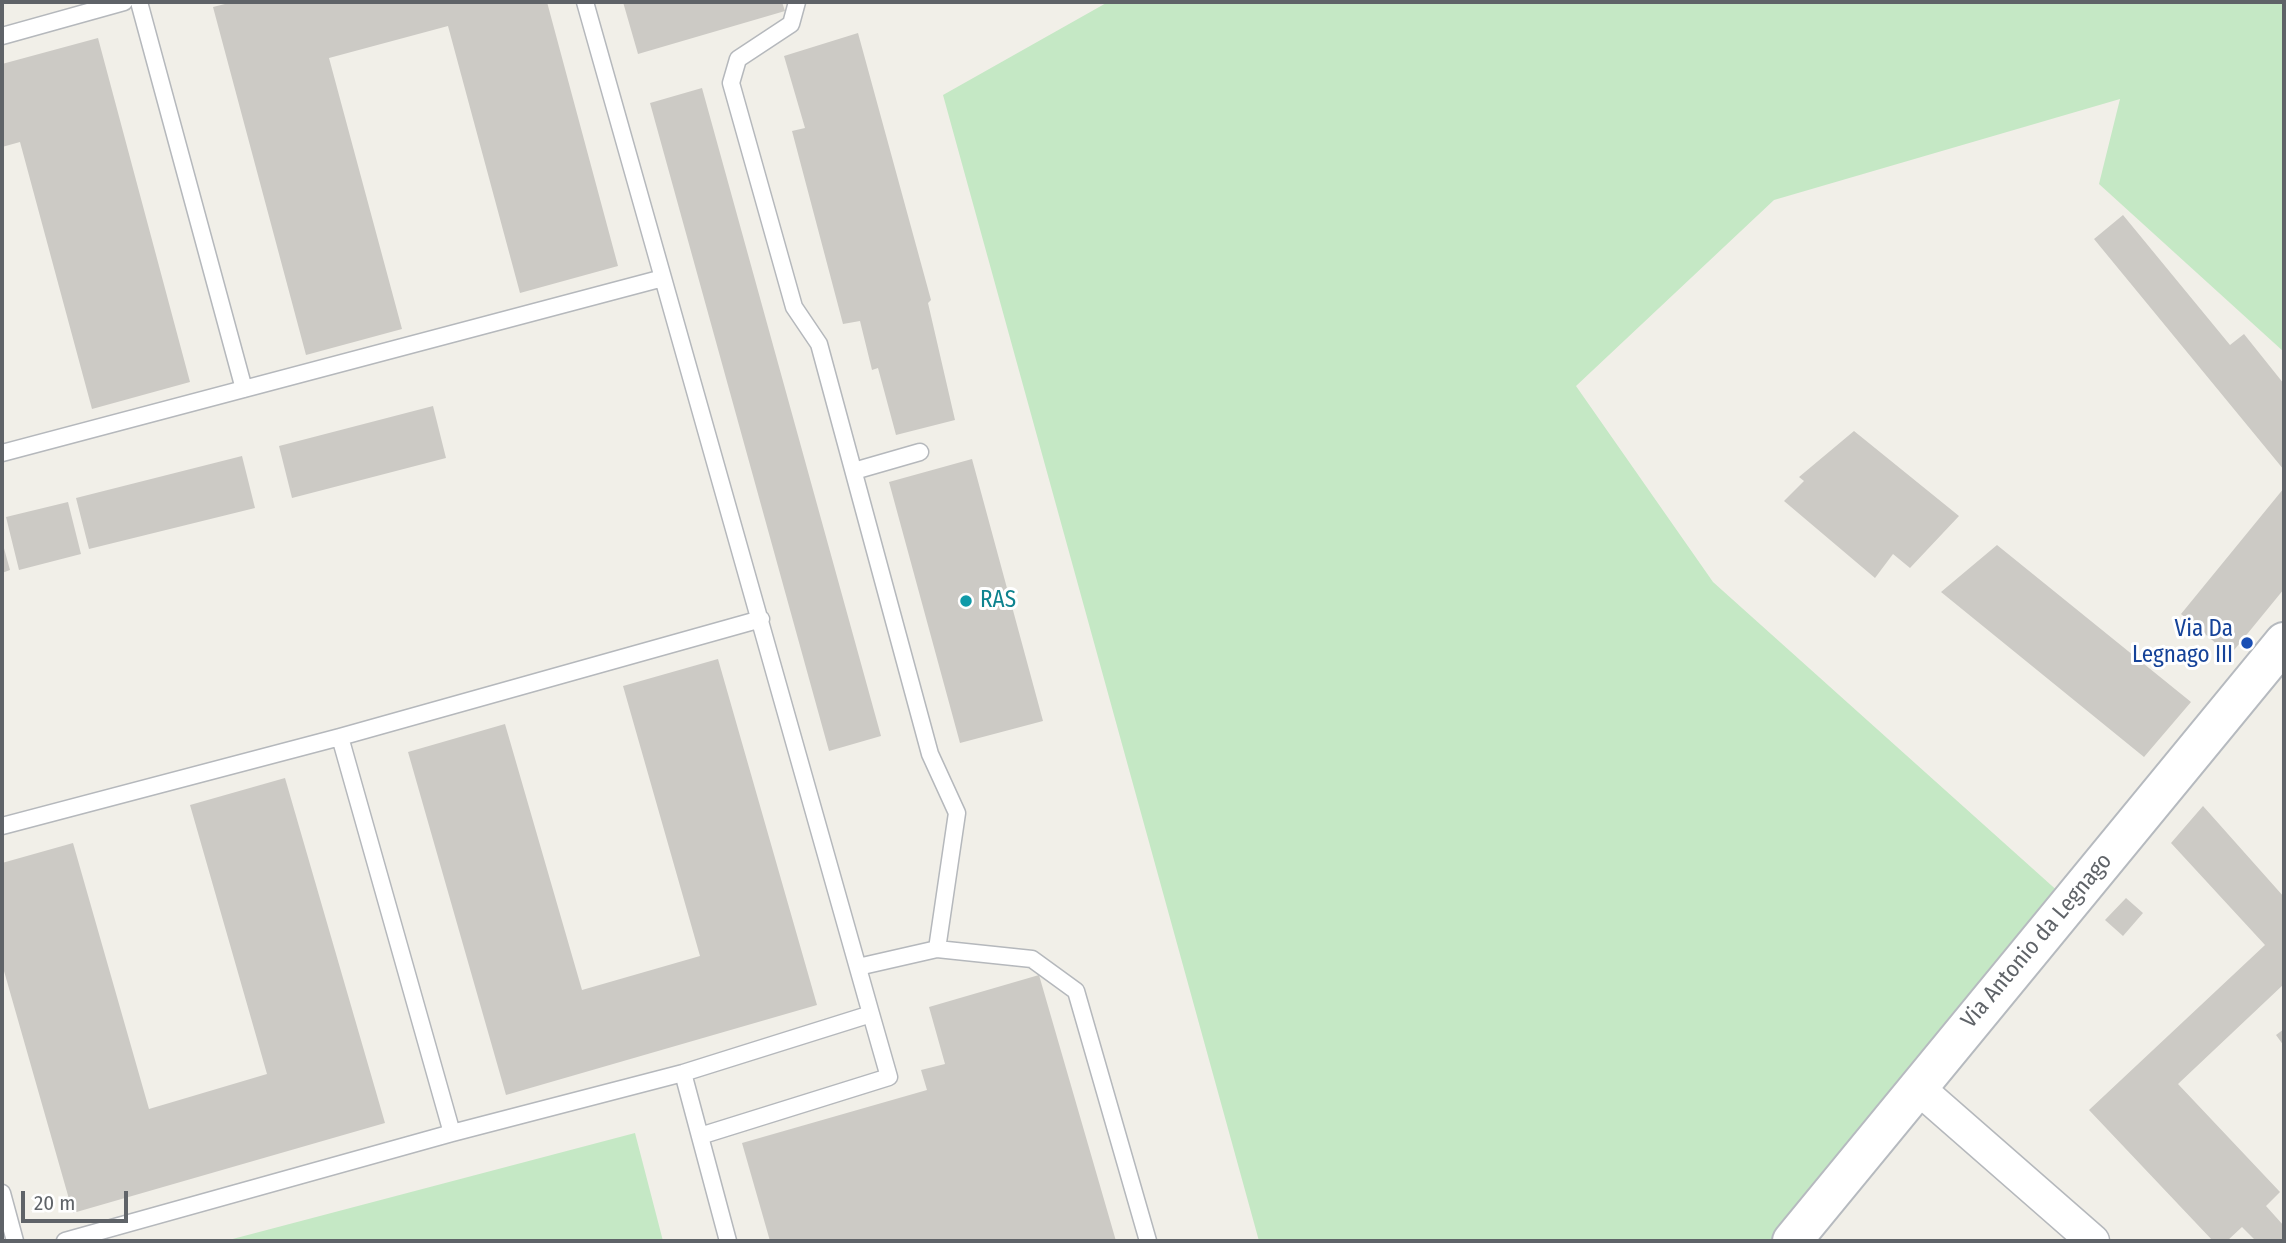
<!DOCTYPE html>
<html>
<head>
<meta charset="utf-8">
<style>
  body { margin:0 }
  #map { position:relative; width:2286px; height:1243px; overflow:hidden; background:#f1efe8; font-family:"Fira Sans Condensed",sans-serif }
  canvas { display:block }
  .frame { position:absolute; inset:0; border:4px solid #5f6368; pointer-events:none }
  .scale { position:absolute; left:21px; top:1191px; width:107px; height:32px; box-sizing:border-box; border:4px solid #5f6368; border-top:0; padding-left:9px; font-size:21px; line-height:24px; white-space:nowrap; color:#5f6368; -webkit-text-stroke:5px #fff; paint-order:stroke }
</style>
</head>
<body>
<div id="map">
<canvas width="2286" height="1243"></canvas>
<div class="frame"></div>
<div class="scale">20 m</div>
</div>
<script>
const c = document.querySelector('canvas').getContext('2d');
c.lineJoin = 'round';
function fillPath(path, color) { c.fillStyle = color; c.fill(path, 'evenodd'); }
const toPath = rows => new Path2D(rows.map(r => 'M' + r).join(''));
function stroke(path, color, width, dash) { c.strokeStyle = color; c.lineWidth = width; c.lineCap = dash ? 'butt' : 'round'; c.setLineDash(dash || []); c.stroke(path); }
function write(font, color, halo, rows, align = 'center') {
  c.font = font + ' "Fira Sans Condensed",sans-serif'; c.lineWidth = 6; c.setLineDash([]); c.textBaseline = 'middle'; c.strokeStyle = halo; c.fillStyle = color; for (const [text, x, y, turn = 0] of rows) {
    c.save(); c.translate(x, y); c.rotate((+turn || 0) * Math.PI / 180); c.textAlign = isNaN(turn) ? turn : align; if (halo) c.strokeText(text, 0, 0); c.fillText(text, 0, 0); c.restore();
  }
}
const green = toPath([
  [1108,2,2284,2,2284,352,2099,184,2120,99,1774,200,1576,386,1713,582,2061,894,1776,1241,1259,1241,943,95],
  [635,1133,663,1241,225,1241]
]);
const building = toPath([
  [233,2,547,2,618,266,520,293,448,26,329,58,402,329,306,355,213,7],
  [623,2,782,2,785,11,638,54],
  [858,33,931,300,928,303,955,420,896,435,878,368,872,370,860,321,843,324,792,131,805,128,784,56],
  [98,38,190,382,92,409,20,142,2,147,2,64],
  [702,88,881,736,829,751,650,103],
  [2123,215,2230,345,2244,334,2284,384,2284,470,2094,239],
  [433,406,446,458,292,498,279,446],
  [1854,431,1959,516,1910,568,1893,554,1875,578,1784,501,1804,481,1799,477],
  [242,456,255,508,89,549,76,498],
  [972,459,1043,721,960,743,889,482],
  [2284,488,2284,589,2230,655,2181,614],
  [68,502,81,554,19,570,6,517],
  [2,541,10,570,2,573],
  [1997,545,2191,702,2144,757,1941,592],
  [718,659,817,1005,506,1095,408,752,505,724,582,990,700,956,623,686],
  [285,778,385,1123,73,1213,2,964,2,863,73,843,149,1109,267,1074,190,805],
  [2203,806,2284,897,2284,984,2178,1084,2280,1192,2266,1206,2284,1226,2284,1238,2281,1241,2256,1241,2242,1227,2227,1241,2213,1241,2089,1110,2265,945,2171,843],
  [2126,898,2143,913,2123,936,2105,920],
  [1039,975,1116,1241,770,1241,742,1143,927,1090,921,1070,945,1064,929,1007],
  [2284,1029,2284,1046,2276,1035]
]);
const lane = toPath([
  [139,2,244,389],
  [585,2,871,1014],
  [797,2,791,24,738,59,731,83,794,307,819,344,930,754,957,813,937,949],
  [2,36,124,2],
  [2,453,663,278],
  [854,471,920,452],
  [340,737,452,1133],
  [2,826,340,737,761,619],
  [858,967,937,949,1032,959,1076,991,1148,1241],
  [683,1073,728,1241],
  [2,1193,15,1241],
  [65,1241,452,1133,683,1073,871,1014,889,1077,700,1136]
]);
const street = toPath([
  [1917,1087,2093,1241]
]);
const secondary = toPath([
  [1792,1241,2284,642]
]);
const markers = [
  [966,601,7,"#0f9aa8"],
  [2247,643,7,"#1a4fb4"]
];
const cultureNames = [
  ["RAS",980,601]
];
const transitNames = [
  ["Via Da",2233,630],
  ["Legnago III",2233,656]
];
const streetNames = [
  ["Via Antonio da Legnago",2037,941,-50]
];
fillPath(green, '#c5e8c5');
fillPath(building, '#cccac5');
stroke(lane, '#b5b8bc', 19);
stroke(street, '#b5b8bc', 35);
stroke(secondary, '#b6babf', 42);
stroke(lane, '#fff', 16);
stroke(street, '#fff', 32);
stroke(secondary, '#fff', 38);
for (const [x, y, r, color] of markers) { const dot = new Path2D(); dot.arc(x, y, r, 0, 2 * Math.PI); c.fillStyle = color; c.fill(dot); stroke(dot, '#fff', 2.5); }
write('23px', '#0d838f', '#fff', cultureNames, 'left');
write('23px', '#164399', '#fff', transitNames, 'right');
write('23px', '#5f6368', '#fff', streetNames);
</script>
</body>
</html>
